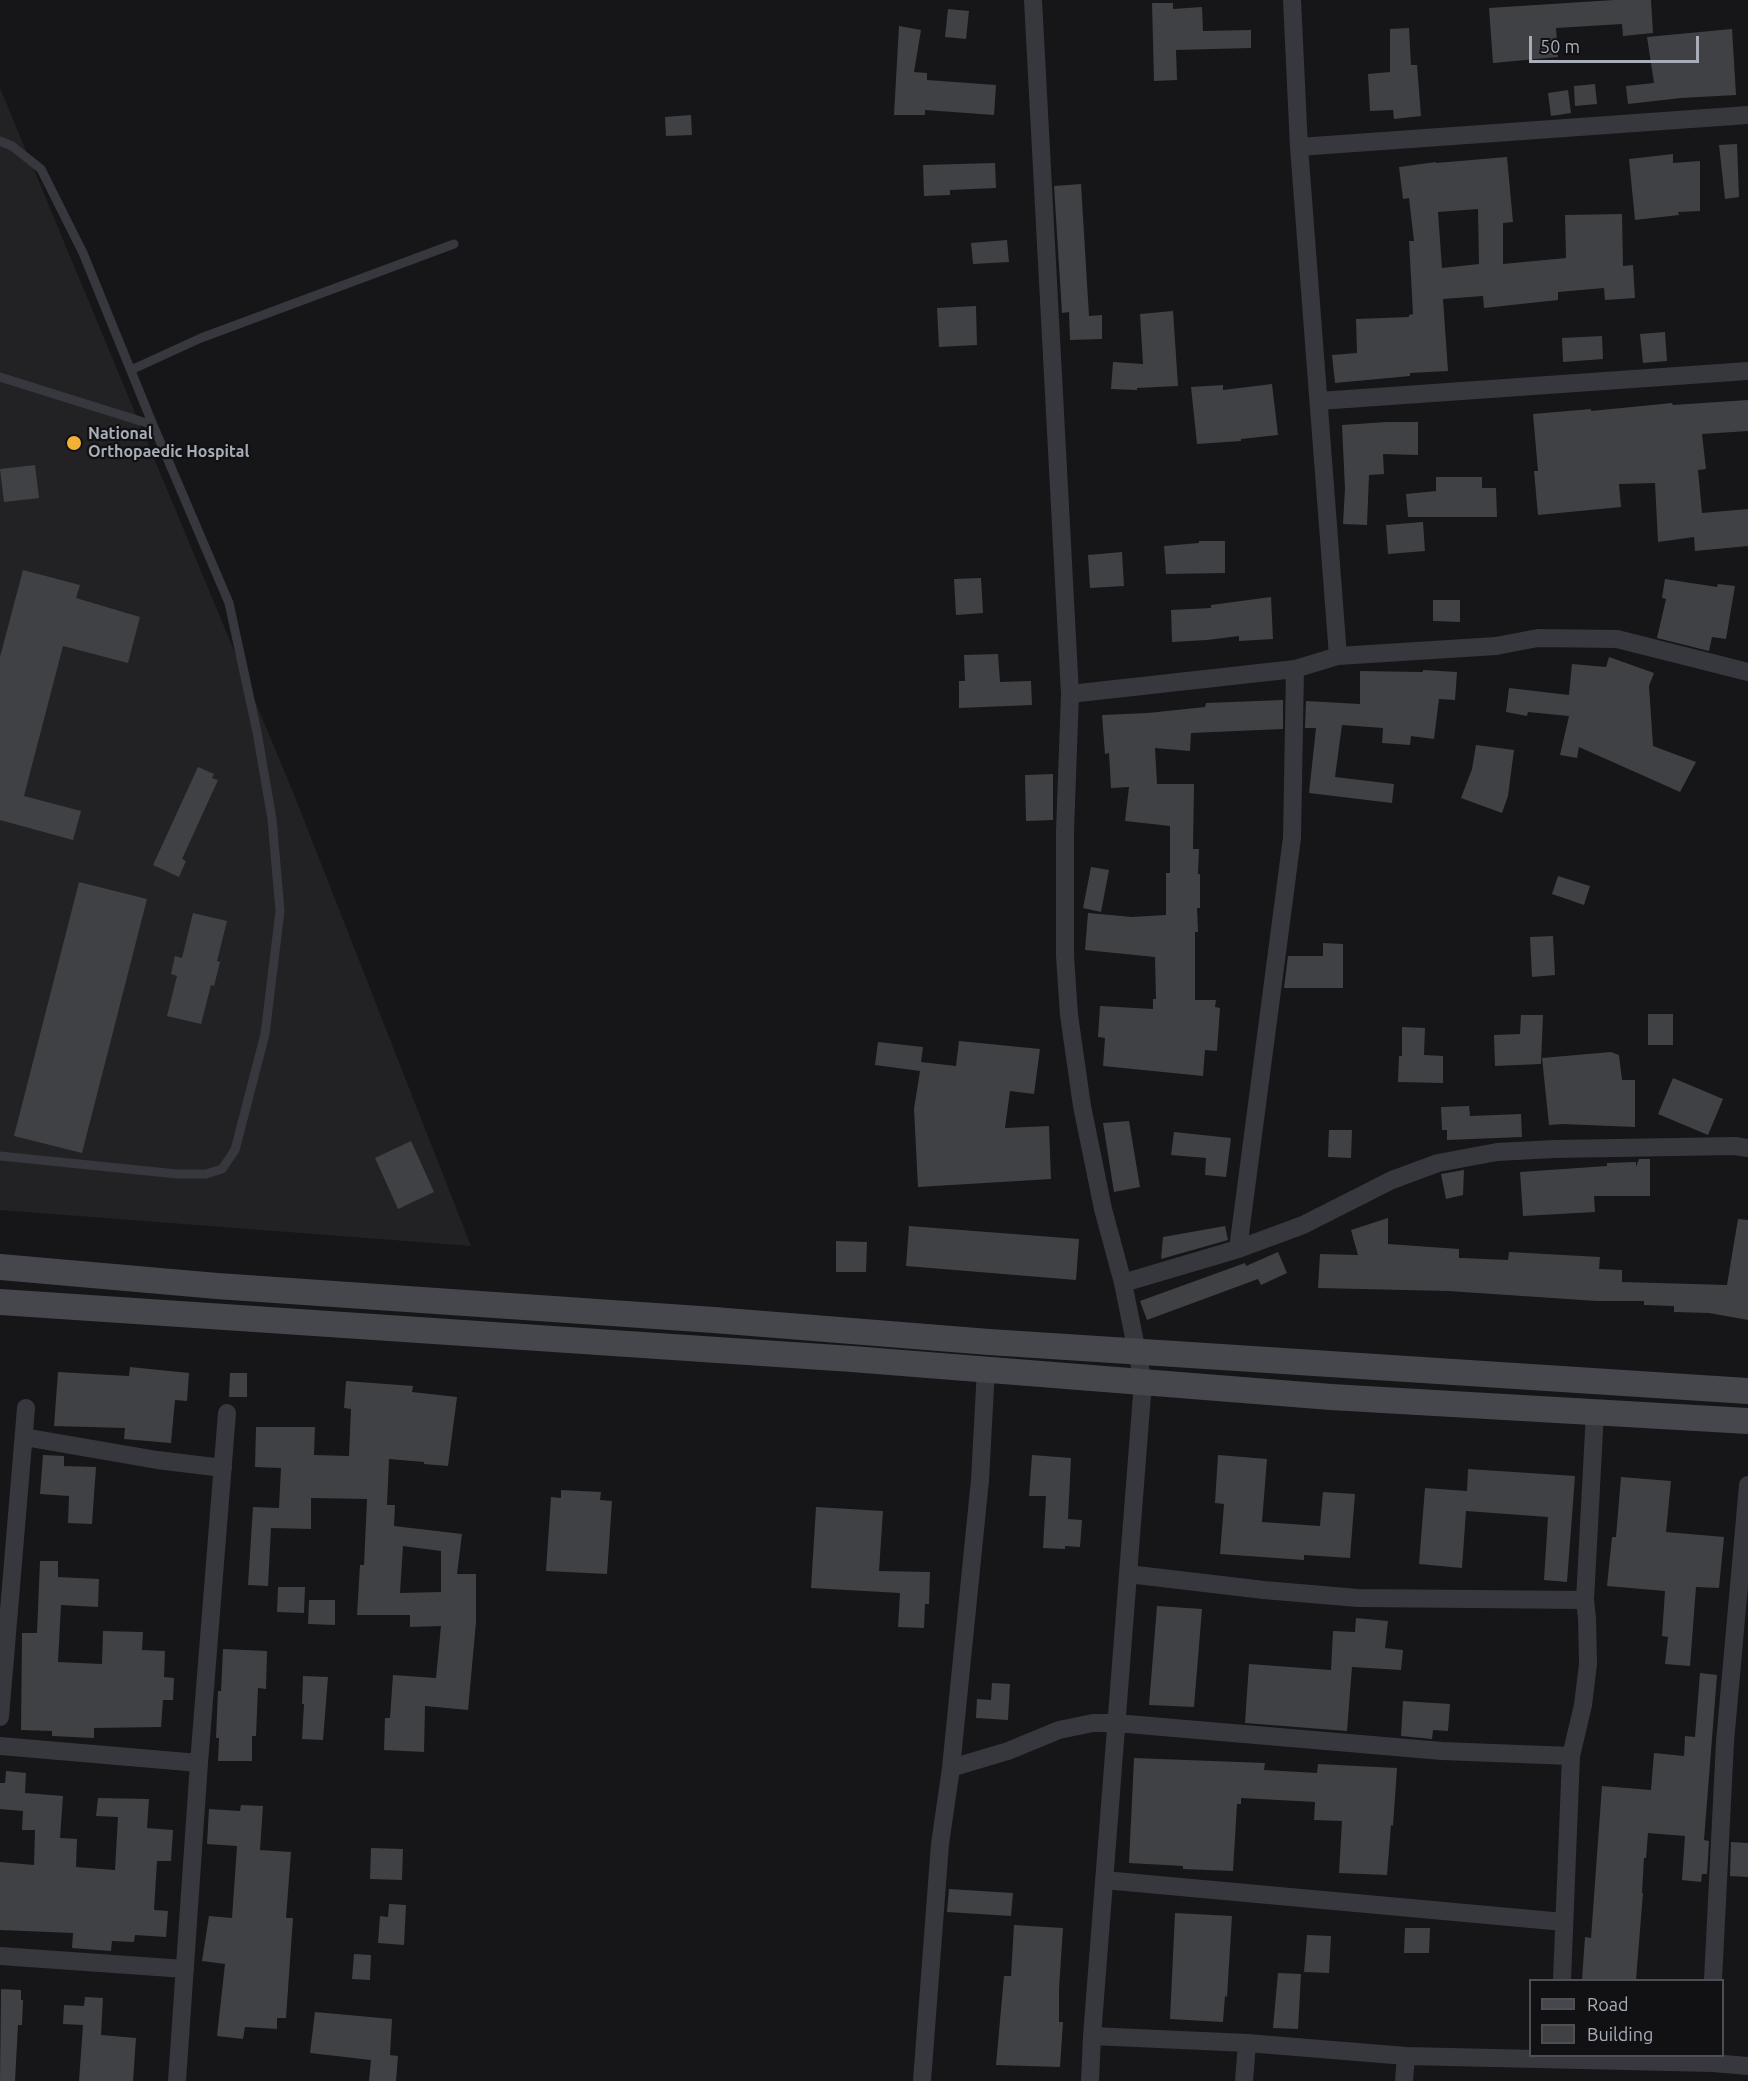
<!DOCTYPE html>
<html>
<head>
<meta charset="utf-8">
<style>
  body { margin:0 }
  #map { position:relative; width:1748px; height:2081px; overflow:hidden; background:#161618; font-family:Ubuntu,sans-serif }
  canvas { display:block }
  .legend { position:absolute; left:1529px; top:1979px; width:195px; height:78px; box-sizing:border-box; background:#111113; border:2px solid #4d4f55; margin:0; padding:8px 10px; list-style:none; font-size:18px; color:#a8adb8 }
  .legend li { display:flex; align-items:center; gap:12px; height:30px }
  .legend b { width:30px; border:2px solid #4d4f55 }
  .scale { position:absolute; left:1529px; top:36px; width:170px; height:27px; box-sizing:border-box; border:3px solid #a8adb8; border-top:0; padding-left:8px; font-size:18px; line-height:21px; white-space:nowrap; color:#a8adb8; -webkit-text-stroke:4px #111113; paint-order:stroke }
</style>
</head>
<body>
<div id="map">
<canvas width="1748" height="2081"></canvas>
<ul class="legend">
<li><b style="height:8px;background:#45474d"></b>Road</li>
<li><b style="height:16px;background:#404145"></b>Building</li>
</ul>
<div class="scale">50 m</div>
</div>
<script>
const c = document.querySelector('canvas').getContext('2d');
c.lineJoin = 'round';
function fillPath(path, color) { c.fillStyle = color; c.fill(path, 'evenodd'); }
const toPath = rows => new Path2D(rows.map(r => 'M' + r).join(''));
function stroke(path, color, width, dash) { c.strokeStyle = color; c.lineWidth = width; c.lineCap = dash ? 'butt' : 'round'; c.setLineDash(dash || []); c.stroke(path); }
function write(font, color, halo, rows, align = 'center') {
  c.font = font + ' Ubuntu,sans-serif'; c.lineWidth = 4.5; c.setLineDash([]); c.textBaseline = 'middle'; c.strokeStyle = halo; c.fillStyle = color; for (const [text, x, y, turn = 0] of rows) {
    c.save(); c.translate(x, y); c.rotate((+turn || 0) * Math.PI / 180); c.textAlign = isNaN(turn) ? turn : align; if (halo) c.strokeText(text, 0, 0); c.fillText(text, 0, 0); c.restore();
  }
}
const built = toPath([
  [0,88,295,797,471,1246,0,1210]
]);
const building = toPath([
  [1614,0,1651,0,1653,33,1623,36,1622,24,1556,28,1558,57,1493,63,1489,8],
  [1152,3,1173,3,1173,9,1202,7,1203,31,1251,30,1251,48,1176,50,1177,80,1154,81],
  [948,9,969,11,966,39,945,37],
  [899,26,921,30,914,72,927,73,927,80,996,85,994,115,925,110,925,115,894,115],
  [1409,28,1411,65,1417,65,1421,116,1394,119,1393,110,1370,111,1368,74,1390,72,1390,29],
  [1732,29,1736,95,1681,98,1628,104,1626,86,1654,83,1647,37],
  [1595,84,1597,104,1575,106,1574,86],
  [1568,90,1571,113,1551,116,1548,93],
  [691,115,692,135,666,136,665,117],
  [1737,144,1739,197,1725,199,1719,145],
  [1673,154,1673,163,1700,161,1700,211,1678,212,1679,215,1635,220,1629,159],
  [1507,157,1513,222,1503,223,1503,264,1566,258,1565,215,1622,214,1623,266,1633,265,1635,298,1605,300,1604,288,1558,292,1558,300,1484,308,1483,296,1443,299,1448,371,1410,373,1410,376,1335,383,1332,355,1357,353,1356,319,1409,317,1409,315,1413,314,1409,241,1414,241,1409,198,1403,199,1399,167,1436,162,1436,163],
  [1478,209,1479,264,1442,268,1438,212],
  [995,163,996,188,950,190,950,195,924,196,923,165],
  [1081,184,1089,316,1102,315,1102,339,1070,340,1069,312,1062,313,1054,186],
  [1007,240,1009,262,973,264,971,243],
  [976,306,977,345,939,347,937,308],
  [1173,311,1178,386,1137,388,1137,390,1111,389,1113,362,1143,364,1140,314],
  [1665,332,1667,361,1643,363,1640,334],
  [1602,336,1603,359,1563,362,1562,338],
  [1272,384,1278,435,1241,439,1241,441,1197,444,1191,387,1223,385,1223,390],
  [1748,400,1748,431,1702,434,1706,469,1698,470,1702,513,1748,509,1748,546,1695,551,1694,537,1658,542,1655,483,1619,484,1621,507,1538,515,1534,471,1538,471,1533,414,1591,409,1591,411,1672,403,1673,405],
  [1387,422,1418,422,1418,455,1383,454,1384,474,1369,475,1367,525,1343,524,1345,489,1342,425],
  [35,465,39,498,4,502,0,469],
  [1436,477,1482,477,1482,488,1496,488,1497,517,1408,517,1406,494,1436,491],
  [1423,522,1425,551,1388,554,1386,525],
  [1199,541,1225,541,1225,573,1166,574,1164,546,1199,543],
  [1122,552,1124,586,1090,588,1088,555],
  [23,570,80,585,76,598,140,617,128,663,63,646,24,796,81,811,73,840,0,820,0,657],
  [981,578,983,613,956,615,954,579],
  [1665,579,1717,587,1718,584,1735,586,1726,639,1712,637,1709,651,1657,638,1666,599,1662,598],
  [1271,597,1273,639,1239,641,1239,636,1207,640,1172,642,1171,610,1211,608,1211,605],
  [1433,600,1460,600,1460,622,1433,621],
  [998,654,1000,682,1031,681,1032,705,959,708,959,681,965,681,964,655],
  [1609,657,1654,673,1649,686,1653,746,1696,762,1680,792,1579,747,1577,758,1560,755,1569,716,1528,712,1527,716,1506,712,1509,688,1569,695,1572,664,1606,667],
  [1423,670,1457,672,1455,700,1439,699,1434,739,1411,736,1410,745,1382,743,1383,728,1342,725,1335,777,1394,784,1392,803,1309,793,1316,728,1305,728,1306,701,1360,704,1360,671,1423,672],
  [1283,700,1283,729,1191,733,1190,751,1155,748,1157,784,1194,784,1193,849,1199,849,1198,874,1200,874,1200,908,1197,908,1198,932,1195,932,1195,1000,1216,1000,1215,1007,1220,1008,1217,1051,1205,1050,1203,1076,1103,1066,1105,1038,1098,1037,1100,1006,1153,1009,1153,999,1156,999,1155,957,1085,950,1088,913,1132,917,1166,915,1166,873,1170,873,1170,826,1125,821,1129,787,1111,788,1109,753,1105,754,1102,715,1148,713,1205,707,1206,703],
  [1476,745,1514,750,1508,796,1502,813,1461,798,1472,769],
  [198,767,214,774,212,778,218,780,182,859,186,861,179,877,153,865],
  [1053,774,1053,820,1026,821,1025,775],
  [1091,867,1109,870,1101,912,1083,908],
  [1558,876,1590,886,1584,905,1552,894],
  [79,882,147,899,82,1153,14,1136],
  [193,913,227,921,217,961,220,962,214,986,211,985,201,1024,167,1016,177,976,171,974,175,956,182,958],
  [1553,936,1555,975,1532,977,1530,937],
  [1323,943,1343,944,1343,988,1284,988,1288,956,1323,956],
  [1648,1014,1673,1014,1673,1045,1648,1045],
  [1521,1015,1543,1015,1541,1064,1495,1066,1494,1035,1520,1034],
  [1402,1027,1425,1028,1424,1055,1443,1056,1443,1083,1398,1082,1399,1056,1402,1056],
  [959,1041,1040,1049,1034,1094,1010,1091,1005,1128,1049,1126,1051,1179,918,1187,914,1109,920,1071,875,1065,878,1042,923,1047,921,1062,956,1066],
  [1611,1052,1619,1055,1622,1080,1635,1080,1635,1127,1562,1124,1549,1125,1542,1058],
  [1673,1078,1723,1099,1708,1135,1658,1114],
  [1469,1106,1470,1116,1521,1114,1522,1137,1447,1140,1447,1130,1442,1130,1441,1107],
  [1129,1121,1140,1187,1114,1192,1103,1123],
  [1329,1130,1352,1130,1351,1158,1328,1157],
  [1174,1132,1231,1138,1226,1177,1205,1175,1206,1158,1171,1155],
  [411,1141,434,1192,398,1209,375,1158],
  [1639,1159,1650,1159,1650,1196,1594,1196,1595,1212,1523,1216,1520,1172,1607,1166,1607,1163,1636,1162,1636,1167],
  [1464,1170,1463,1195,1446,1199,1441,1174],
  [1388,1218,1388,1244,1459,1249,1459,1258,1462,1258,1508,1260,1509,1252,1600,1257,1599,1269,1622,1270,1622,1282,1727,1285,1738,1219,1748,1220,1748,1320,1709,1313,1674,1312,1674,1306,1644,1305,1644,1301,1597,1301,1448,1291,1318,1288,1320,1254,1358,1255,1351,1230],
  [909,1226,1079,1239,1076,1280,906,1266],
  [1225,1226,1228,1240,1161,1259,1163,1237],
  [836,1241,867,1242,866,1272,836,1272],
  [1278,1252,1287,1273,1261,1285,1258,1279,1147,1320,1140,1301,1245,1263,1246,1266],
  [130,1367,189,1373,187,1401,175,1400,171,1443,124,1439,125,1428,54,1426,58,1372,129,1376],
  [230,1373,247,1373,247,1397,229,1397],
  [346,1381,413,1386,412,1392,457,1397,448,1466,424,1464,424,1462,389,1459,387,1505,395,1505,394,1526,462,1534,457,1574,476,1574,476,1622,468,1710,425,1706,424,1752,384,1750,385,1718,390,1718,393,1675,436,1678,441,1626,410,1627,410,1615,357,1615,360,1565,364,1565,367,1499,311,1498,311,1529,271,1528,268,1586,248,1585,253,1507,279,1508,281,1468,255,1467,256,1427,315,1427,314,1455,349,1456,351,1409,344,1408],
  [403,1546,441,1551,441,1592,400,1593],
  [43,1455,64,1456,64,1466,96,1467,92,1524,68,1523,69,1496,40,1494],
  [1032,1455,1071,1458,1068,1519,1082,1520,1080,1547,1065,1546,1065,1549,1043,1548,1046,1496,1029,1496],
  [1218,1455,1267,1459,1262,1522,1320,1526,1323,1492,1355,1494,1350,1558,1304,1555,1304,1560,1220,1554,1224,1504,1215,1503],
  [1468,1469,1575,1476,1567,1582,1544,1580,1548,1517,1466,1511,1462,1568,1419,1564,1425,1488,1467,1491],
  [1621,1477,1671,1481,1666,1532,1724,1537,1719,1588,1696,1587,1690,1666,1665,1664,1668,1637,1662,1636,1665,1591,1607,1586,1612,1537,1616,1537],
  [561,1490,601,1492,600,1500,612,1501,607,1574,546,1571,551,1497,561,1498],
  [816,1507,883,1511,879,1571,930,1572,929,1604,925,1604,924,1628,898,1627,900,1593,811,1588],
  [40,1561,58,1561,58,1577,99,1579,98,1607,61,1605,58,1662,102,1664,103,1631,143,1632,142,1650,165,1651,164,1677,174,1678,173,1700,163,1700,161,1727,94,1728,94,1738,52,1736,52,1731,21,1730,22,1633,37,1633],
  [278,1587,305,1587,304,1613,277,1612],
  [309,1600,335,1600,335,1625,308,1624],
  [1157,1606,1202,1609,1194,1707,1149,1705],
  [1356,1618,1388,1621,1385,1648,1403,1650,1401,1670,1352,1667,1347,1731,1245,1723,1249,1664,1331,1670,1333,1631,1355,1632],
  [223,1649,267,1651,266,1689,258,1688,256,1736,252,1736,252,1761,218,1761,219,1738,216,1738,218,1691,221,1691],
  [1700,1673,1717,1675,1704,1840,1709,1841,1707,1874,1702,1874,1701,1882,1682,1880,1685,1836,1648,1833,1646,1858,1644,1858,1642,1893,1643,1893,1636,1980,1582,1980,1585,1937,1591,1938,1602,1786,1651,1790,1654,1753,1684,1756,1685,1736,1695,1737],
  [303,1676,328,1677,323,1740,302,1739,304,1704,302,1704],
  [992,1683,1010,1684,1008,1720,976,1718,977,1699,991,1700],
  [1403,1701,1450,1704,1448,1731,1433,1730,1432,1739,1401,1736],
  [1134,1758,1265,1763,1264,1770,1317,1773,1318,1764,1397,1768,1393,1826,1391,1825,1387,1875,1339,1873,1342,1821,1314,1820,1315,1802,1241,1798,1241,1804,1237,1804,1233,1871,1183,1869,1183,1866,1129,1863],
  [6,1771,26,1773,25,1793,63,1796,60,1838,77,1839,76,1867,115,1870,118,1817,96,1816,98,1798,149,1799,147,1828,173,1830,171,1861,157,1861,154,1910,168,1911,166,1937,135,1935,134,1942,112,1941,111,1951,72,1948,73,1933,0,1930,0,1862,34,1865,35,1830,22,1830,23,1811,0,1809,0,1783,5,1783],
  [241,1805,263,1806,260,1850,291,1852,286,1918,293,1918,286,2018,277,2018,277,2029,245,2027,243,2039,217,2036,225,1964,202,1961,209,1916,232,1918,237,1846,207,1844,209,1809,240,1811],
  [1731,1842,1748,1843,1748,1877,1730,1876],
  [371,1848,403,1849,402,1880,370,1879],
  [949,1889,1013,1893,1011,1916,947,1912],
  [389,1904,406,1905,404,1945,378,1943,380,1916,388,1917],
  [1175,1913,1232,1916,1227,1997,1225,1996,1223,2022,1170,2019],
  [1014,1925,1063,1928,1059,1989,1059,2022,1063,2022,1060,2067,996,2065,1004,1976,1011,1976],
  [1405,1928,1430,1928,1429,1953,1404,1953],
  [1307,1935,1331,1936,1329,1973,1304,1972],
  [354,1954,371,1955,370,1980,352,1979],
  [1278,1973,1301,1974,1298,2029,1273,2028],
  [1,1989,21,1990,21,2000,23,2000,22,2025,18,2025,15,2081,0,2081],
  [85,1997,103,1998,101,2035,136,2038,133,2081,79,2081,83,2025,63,2024,64,2005,84,2006],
  [315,2012,392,2019,390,2055,398,2056,396,2081,369,2081,371,2060,310,2053]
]);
const service = toPath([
  [0,141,12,146,41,169,83,253,153,425,229,603,257,732,272,819,280,911,265,1034,235,1150,222,1169,206,1174,177,1174,0,1156],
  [131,370,201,338,454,244],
  [0,377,153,425]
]);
const minor = toPath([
  [1033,0,1070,694,1065,831,1065,956,1069,1015,1082,1106,1103,1209,1123,1283,1143,1382,1092,2036,1090,2081],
  [1292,0,1299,147,1338,656],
  [1299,147,1748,115],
  [1319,401,1748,371],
  [1070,694,1295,669,1338,656,1496,646,1538,638,1617,639,1748,672],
  [1238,1249,1292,838,1295,669],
  [1123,1283,1238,1249,1303,1225,1392,1180,1438,1163,1497,1152,1554,1149,1735,1146,1748,1148],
  [24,1437,157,1460,223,1468],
  [1128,1574,1264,1590,1358,1598,1585,1600],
  [0,1717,26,1408],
  [0,1746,199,1763],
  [951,1768,1008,1751,1059,1730,1093,1723,1116,1723,1442,1751,1571,1756],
  [1104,1880,1564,1922],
  [0,1956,185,1969],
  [1562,1980,1571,1756,1583,1705,1588,1664,1587,1618,1585,1600,1595,1412],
  [1713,1980,1725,1742,1748,1485],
  [1092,2036,1247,2043,1406,2056,1713,2063,1748,2066],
  [177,2081,199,1763,227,1413],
  [922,2081,940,1844,951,1768,980,1480,986,1369],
  [1244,2081,1247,2043],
  [1404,2081,1406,2056]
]);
const secondary = toPath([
  [0,1267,217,1286,714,1320,989,1342,1748,1391],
  [0,1302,852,1359,1331,1397,1748,1421]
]);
const markers = [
  [74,443,8,"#f2b134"]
];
const poiNames = [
  ["National",88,434],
  ["Orthopaedic Hospital",88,452]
];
fillPath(built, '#222225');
fillPath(building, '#404145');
stroke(service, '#37383d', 9);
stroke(minor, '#37383d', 18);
stroke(secondary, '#45474d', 26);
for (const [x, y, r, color] of markers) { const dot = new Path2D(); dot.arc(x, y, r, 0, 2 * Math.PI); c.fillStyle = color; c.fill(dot); stroke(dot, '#111113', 2); }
write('bold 16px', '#a8adb8', '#111113', poiNames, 'left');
</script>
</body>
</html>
